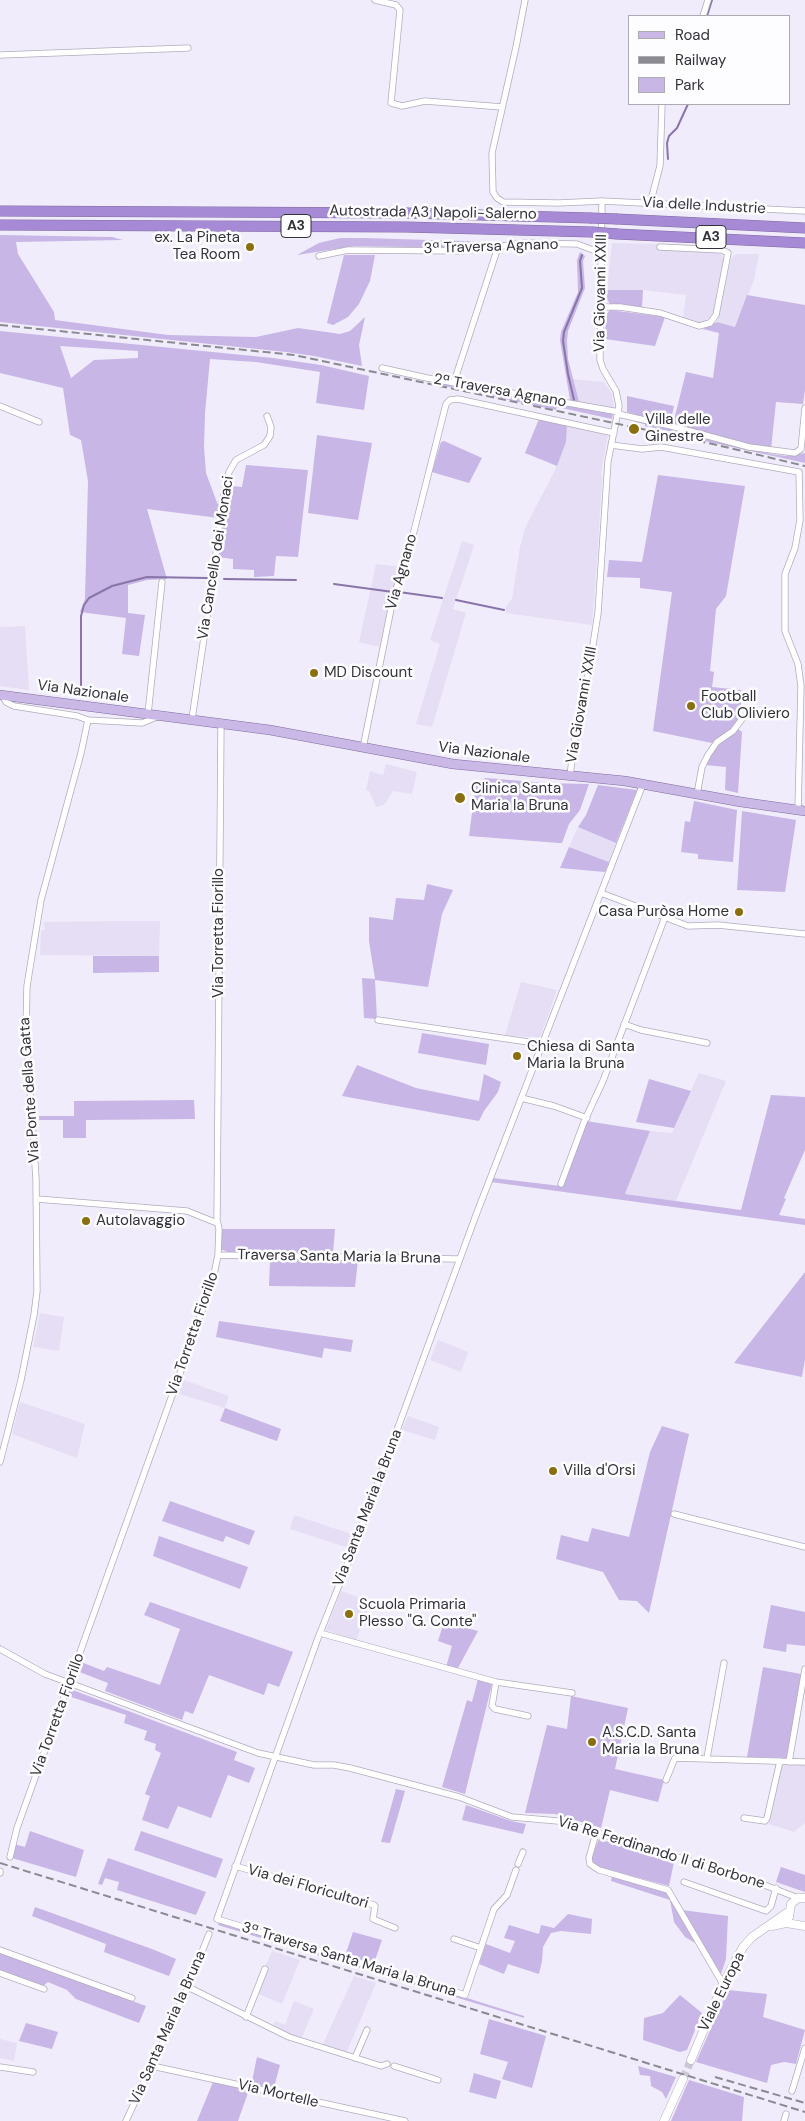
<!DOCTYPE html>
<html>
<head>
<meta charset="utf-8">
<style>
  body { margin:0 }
  #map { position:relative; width:805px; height:2121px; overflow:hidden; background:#f1ecfb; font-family:"DM Sans",sans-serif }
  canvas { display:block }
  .legend { position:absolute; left:628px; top:15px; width:162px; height:90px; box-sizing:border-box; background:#fdfcff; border:1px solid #acabaf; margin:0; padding:6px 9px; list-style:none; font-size:15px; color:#333237 }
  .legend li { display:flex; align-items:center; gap:10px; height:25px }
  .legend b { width:25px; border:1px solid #acabaf }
</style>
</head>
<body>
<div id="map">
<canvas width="805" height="2121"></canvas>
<ul class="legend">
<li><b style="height:6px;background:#cab9e6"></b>Road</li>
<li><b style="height:6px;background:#8b8992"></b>Railway</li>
<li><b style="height:14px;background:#c7b6e6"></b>Park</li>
</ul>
</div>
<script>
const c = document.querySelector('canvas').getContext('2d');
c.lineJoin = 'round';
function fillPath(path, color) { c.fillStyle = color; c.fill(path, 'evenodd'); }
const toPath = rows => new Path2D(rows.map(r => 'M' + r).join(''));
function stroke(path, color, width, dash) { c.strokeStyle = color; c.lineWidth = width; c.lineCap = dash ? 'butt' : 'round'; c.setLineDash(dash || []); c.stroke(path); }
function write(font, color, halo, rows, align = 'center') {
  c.font = font + ' "DM Sans",sans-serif'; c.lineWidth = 5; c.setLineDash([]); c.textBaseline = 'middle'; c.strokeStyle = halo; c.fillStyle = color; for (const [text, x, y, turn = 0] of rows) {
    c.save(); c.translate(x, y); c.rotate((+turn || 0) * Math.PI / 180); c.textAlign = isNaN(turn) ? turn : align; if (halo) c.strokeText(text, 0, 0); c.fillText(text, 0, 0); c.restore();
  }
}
const built = toPath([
  [612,243,657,244,657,249,715,252,722,255,724,261,717,289,713,317,708,321,697,324,683,318,686,295,643,290,607,290],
  [736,254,759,254,754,280,735,327,717,322,731,259],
  [572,379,604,382,612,394,614,409,579,402],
  [567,425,608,434,601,473,602,480,597,560,592,625,506,613,506,607,512,599,520,547,525,528,556,468,566,442],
  [462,541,474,545,453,609,466,613,432,727,416,724,440,644,430,640],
  [376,564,402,567,387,613,380,647,359,642],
  [25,626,29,690,0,686,0,627],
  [386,764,417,772,412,794,393,791,385,804,376,807,369,791,366,790,370,771,383,775],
  [578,827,616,843,609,862,569,847],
  [129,921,160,921,159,956,40,955,41,931,45,929,43,922],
  [521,982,557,990,540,1038,505,1035],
  [699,1073,726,1081,676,1201,625,1194,650,1131,672,1133],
  [40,1313,64,1317,59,1351,33,1347],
  [438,1340,468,1352,461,1372,430,1360],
  [181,1379,229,1396,225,1408,176,1393],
  [20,1402,85,1424,77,1458,12,1434],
  [408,1416,439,1427,435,1440,402,1430],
  [294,1515,354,1535,349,1548,290,1529],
  [341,1591,371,1602,356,1640,326,1630],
  [782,1764,805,1765,805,1823,794,1832,769,1824],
  [272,1951,300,1960,282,2004,254,1992],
  [354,1976,376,1983,346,2054,322,2046],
  [294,2001,314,2009,301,2039,273,2027,275,2021,285,2025],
  [0,2039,17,2043,14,2061,0,2058]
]);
const green = toPath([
  [0,235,112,237,123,240,16,242,18,254,54,312,55,320,168,335,256,337,298,328,340,334,350,331,365,317,359,345,362,366,314,356,286,352,0,322],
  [340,238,365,238,494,242,493,245,460,248,355,246,297,255,319,243],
  [580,252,585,256,583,261,585,288,568,331,567,341,568,359,579,402,570,400,560,340,561,332,578,292,577,260],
  [344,255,375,255,370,281,359,304,348,317,333,325,327,323],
  [607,290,643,290,642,307,610,304,607,299],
  [747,295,805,305,805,390,803,404,776,402,771,449,747,445,673,424,686,372,713,378,719,333,703,329,717,322,735,327],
  [610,310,665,317,655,346,605,339,606,315],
  [0,331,273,358,321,365,369,376,364,410,316,403,320,372,256,362,210,359,205,413,204,447,206,473,219,508,219,518,147,509,167,579,147,580,128,585,128,613,145,615,139,656,122,654,126,618,80,612,85,599,88,481,81,440,70,435,63,388,0,373],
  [60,346,138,351,138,358,94,360,71,378],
  [436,382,613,413,612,419,557,407,556,410,435,384],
  [627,396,674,406,670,424,627,412],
  [539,419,567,425,566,442,557,466,525,453],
  [635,420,667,426,771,454,786,456,805,453,805,463,686,437,686,435,645,426,645,424,635,422],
  [317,435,372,443,358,520,308,513],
  [444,441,482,458,469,483,432,472,441,442],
  [246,465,308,470,298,557,276,556,274,576,254,577,254,570,233,569,233,559,218,557,226,493,232,486,242,487],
  [658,475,745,486,726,596,716,609,710,671,714,672,712,687,741,690,741,717,734,727,712,743,653,731,672,592,640,588,640,578,607,577,609,560,642,562],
  [738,729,742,732,738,793,725,790,726,767,705,765,709,755,719,745],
  [486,778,546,783,589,784,580,810,569,824,562,843,559,843,469,836,476,782],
  [598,785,637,790,616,843,578,827,586,815],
  [694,801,737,810,733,862,698,859,698,854,681,852,685,821,690,822],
  [742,811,796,820,785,892,737,890],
  [569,847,609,862,605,872,560,868],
  [427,884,453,890,442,914,428,987,375,980,377,1019,364,1018,362,978,375,979,369,941,369,917,393,920,396,898,424,900],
  [93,956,159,956,159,972,93,973],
  [422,1033,489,1044,486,1065,418,1053],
  [357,1065,416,1088,479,1101,484,1074,501,1082,498,1092,484,1111,479,1121,342,1096],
  [649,1079,691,1091,674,1128,636,1122],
  [771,1095,805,1097,805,1150,784,1198,786,1199,779,1215,805,1219,805,1225,491,1182,493,1178,561,1186,586,1121,650,1131,625,1194,741,1210],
  [194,1100,195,1119,86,1120,86,1138,63,1138,63,1120,39,1120,39,1116,74,1116,74,1101],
  [220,1229,335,1229,333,1253,228,1252,220,1249],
  [270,1259,358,1260,355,1287,269,1286],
  [805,1272,805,1359,802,1377,734,1363],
  [219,1321,353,1340,351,1352,324,1348,322,1358,216,1337],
  [225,1408,281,1429,277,1441,220,1421],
  [662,1426,689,1434,649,1613,637,1601,619,1600,603,1572,556,1559,561,1535,588,1542,592,1528,629,1537,650,1452],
  [170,1501,255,1531,249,1545,226,1536,223,1542,162,1521],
  [159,1536,248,1567,240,1589,153,1556],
  [150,1602,293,1652,279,1687,268,1683,264,1695,209,1675,193,1714,185,1711,182,1720,105,1691,108,1683,77,1671,81,1662,104,1671,107,1667,160,1685,180,1629,144,1615],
  [771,1605,805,1612,805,1646,787,1644,786,1652,763,1648],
  [444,1622,478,1631,458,1668,446,1667,452,1646,438,1641],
  [763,1667,801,1674,787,1758,747,1757],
  [478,1679,492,1684,465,1794,442,1787,467,1700,472,1702],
  [70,1689,237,1752,234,1760,255,1768,249,1783,228,1775,211,1818,178,1806,168,1829,142,1820,150,1796,145,1794,161,1753,155,1750,156,1744,144,1740,147,1731,124,1723,126,1715,68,1696],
  [571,1696,628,1708,615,1769,664,1780,658,1802,610,1790,601,1828,555,1814,525,1813,547,1725,567,1729],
  [396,1789,405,1791,390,1843,381,1842],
  [466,1805,511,1821,526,1824,523,1834,462,1820],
  [30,1831,84,1850,76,1877,12,1858,14,1855,14,1844,25,1847],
  [141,1831,223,1859,216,1878,134,1850],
  [599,1839,674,1862,669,1886,598,1867,592,1864,591,1859],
  [108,1858,206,1892,196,1915,117,1890,119,1882,105,1878,102,1885,98,1884],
  [781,1867,805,1875,805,1892,776,1882],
  [612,1875,663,1890,668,1894,695,1943,685,1937,674,1922,670,1900,611,1881],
  [35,1907,152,1949,176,1959,169,1976,104,1952,106,1944,32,1916],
  [682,1910,728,1916,726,1959,721,1974],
  [568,1914,592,1919,591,1934,561,1931,551,1933,543,1947,542,1961,539,1974,508,1964,504,1974,479,1964,486,1944,510,1953,515,1941,504,1938,509,1925,539,1934,541,1925,554,1928],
  [219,1922,426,1985,524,2016,524,2018,218,1925],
  [353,1932,382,1940,373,1966,345,1956],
  [0,1953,146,2006,139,2023,76,1999,67,1990,48,1982,43,1986,0,1970],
  [728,1990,767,1994,763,2017,805,2030,796,2064,784,2062,771,2065,767,2083,696,2062],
  [680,1995,702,2013,687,2050,680,2052,643,2040,644,2018,663,2013],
  [489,2019,546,2036,532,2088,502,2079,508,2062,480,2054],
  [26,2023,58,2032,52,2049,19,2041],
  [257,2057,280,2065,273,2091,251,2086],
  [638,2066,676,2077,666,2099,662,2092,651,2086,650,2076,640,2075],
  [474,2073,501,2081,496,2099,469,2092],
  [689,2080,744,2097,742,2121,671,2121],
  [213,2082,249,2090,238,2121,197,2121]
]);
const stream = toPath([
  [707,16,712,0],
  [668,159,667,143,669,136,677,128,688,104],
  [574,400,568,374,563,341,564,332,582,288,580,261,582,255],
  [224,579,296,580],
  [334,584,393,592],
  [399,592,442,598],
  [456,600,504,610],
  [81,696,81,616,84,605,89,598,112,586,147,577,207,578]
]);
const tertiaryTunnel = toPath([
  [683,2079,691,2060]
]);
const minor = toPath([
  [375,0,396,5,400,10,391,103,402,106,425,101,502,107],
  [525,0,516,47,492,153,493,192,497,198,503,202,559,203,602,201,805,211],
  [703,16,708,0],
  [0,55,188,48],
  [650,204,660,166,662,104],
  [319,256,348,250,462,251,525,243,577,244,601,253],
  [600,307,620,307,660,313,699,326,710,323,716,315,728,253,722,250,660,247],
  [382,368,427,378,619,412],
  [454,382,498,247],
  [0,406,39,422],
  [618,414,671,426,749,447,795,453,801,449,805,408],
  [611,445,642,449,661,447,799,472,800,520,795,548,785,574,785,631,798,664,801,686,798,810],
  [2,695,6,702,14,706,77,716,88,720,142,723,159,716],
  [148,714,162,582],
  [192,719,215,563,222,502,229,472,236,460,264,445,270,436,271,427,267,416],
  [363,748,393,599,412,539,446,404,450,400,458,399,614,433],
  [570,775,578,717,589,670,598,613,608,461,619,406,616,391,603,369,600,360,602,201],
  [697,794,702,767,708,755,717,742,733,731,742,719],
  [601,893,688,926,718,925,805,934],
  [378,1020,542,1044],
  [624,1024,641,1030,707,1043],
  [521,1098,554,1106,587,1118],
  [561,1184,584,1122,603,1081,665,917],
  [37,1199,187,1211,217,1223],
  [218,1255,459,1259],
  [0,1462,21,1380,34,1315,37,1291,36,1179,26,1030,27,986,41,900,81,753,88,720],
  [674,1514,805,1547],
  [320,1633,496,1682,572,1693],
  [0,1649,45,1674,258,1753,314,1765,334,1765,350,1768,459,1797,512,1817,558,1821,749,1879,798,1898],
  [496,1682,492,1706,495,1709,528,1716],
  [707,1758,724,1663],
  [789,1762,805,1669],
  [666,1780,675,1758,805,1762],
  [744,1818,765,1821,767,1818,780,1761],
  [596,1833,589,1858,590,1864,599,1870,668,1890,723,1984],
  [10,1857,17,1828,193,1337,213,1279,218,1255,219,1229,217,1220,221,723],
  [518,1864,523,1852],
  [235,1866,374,1905,375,1906,373,1919,395,1928],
  [516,1870,507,1895,494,1909,465,1995,217,1919,318,1638,353,1550,476,1215,643,784],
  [0,1873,0,1871],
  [684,1882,766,1911,771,1906,776,1888],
  [454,1939,481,1948],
  [0,1950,132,1998],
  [0,1973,44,1989],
  [188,1987,289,2037,381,2066,387,2064],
  [246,2017,265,1969],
  [355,2058,367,2030],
  [152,2066,405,2121],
  [394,2066,438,2080],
  [0,2067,33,2072],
  [792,2091,805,2048],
  [126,2121,188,1987,209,1934],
  [784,2121,786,2114]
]);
const tertiary = toPath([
  [789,1917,791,1904,798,1898,805,1898],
  [772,1926,786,1923,805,1926],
  [691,2060,723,1984,743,1947,752,1937,788,1912],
  [664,2121,683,2079]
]);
const primary = toPath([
  [0,695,270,730,453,764,625,781,741,802,805,811]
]);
const motorway = toPath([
  [0,211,407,213,590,218],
  [617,219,805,228],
  [0,225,406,227,592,232],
  [617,234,805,243]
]);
const rail = toPath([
  [0,325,294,355,717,445,805,466],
  [0,1863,805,2112],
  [715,2077,805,2103]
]);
const motorwayBridge = toPath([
  [590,218,617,219],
  [592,232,617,234]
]);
const markers = [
  [250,247,5,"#896f0f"],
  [634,429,6,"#896f0f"],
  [314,673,5,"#896f0f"],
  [691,706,5,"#896f0f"],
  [460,798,6,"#896f0f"],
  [739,912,5,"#896f0f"],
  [517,1056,5,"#896f0f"],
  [86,1221,5,"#896f0f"],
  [553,1471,5,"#896f0f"],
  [349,1614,5,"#896f0f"],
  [592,1742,5,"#896f0f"]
];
const shields = [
  [296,226,30],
  [711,237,30]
];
const shieldNames = [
  ["A3",296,226],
  ["A3",711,237]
];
const streetNames = [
  ["Via delle Industrie",704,206,3],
  ["Autostrada A3 Napoli-Salerno",433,213,1],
  ["3ª Traversa Agnano",491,247,-2],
  ["Via Giovanni XXIII",601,293,-89],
  ["2ª Traversa Agnano",500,391,10],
  ["Via Cancello dei Monaci",216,558,-81],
  ["Via Agnano",402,572,-74],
  ["Via Nazionale",83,692,8],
  ["Via Giovanni XXIII",582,705,-80],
  ["Via Nazionale",484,753,7],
  ["Via Torretta Fiorillo",219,933,-90],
  ["Via Ponte della Gatta",30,1090,-94],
  ["Traversa Santa Maria la Bruna",339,1257,1],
  ["Via Torretta Fiorillo",193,1334,-71],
  ["Via Santa Maria la Bruna",368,1508,-69],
  ["Via Torretta Fiorillo",58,1715,-70],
  ["Via Re Ferdinando II di Borbone",661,1853,17],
  ["Via dei Floricultori",308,1887,16],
  ["3ª Traversa Santa Maria la Bruna",349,1960,17],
  ["Viale Europa",722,1992,-64],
  ["Via Santa Maria la Bruna",168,2028,-66],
  ["Via Mortelle",278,2094,13]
];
const poiNames = [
  ["ex. La Pineta",240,238,"right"],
  ["Tea Room",240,255,"right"],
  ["Villa delle",645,420],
  ["Ginestre",645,437],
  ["MD Discount",324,673],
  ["Football",701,697],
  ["Club Oliviero",701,714],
  ["Clinica Santa",471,789],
  ["Maria la Bruna",471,806],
  ["Casa Puròsa Home",729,912,"right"],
  ["Chiesa di Santa",527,1047],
  ["Maria la Bruna",527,1064],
  ["Autolavaggio",96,1221],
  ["Villa d'Orsi",563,1471],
  ["Scuola Primaria",359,1605],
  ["Plesso \"G. Conte\"",359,1622],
  ["A.S.C.D. Santa",602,1733],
  ["Maria la Bruna",602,1750]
];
fillPath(built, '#e5def4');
fillPath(green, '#c7b6e6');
stroke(stream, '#8975aa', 2);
stroke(tertiaryTunnel, '#cbc7d4', 8, [8, 4]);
stroke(minor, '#b1acbb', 7);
stroke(tertiary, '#b1acbb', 9);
stroke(primary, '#7e6b9e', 10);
stroke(motorway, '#7e6b9e', 11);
stroke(minor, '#fff', 5.5);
stroke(tertiary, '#fff', 8);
stroke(primary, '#cab9e6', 9);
stroke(motorway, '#a78ad5', 10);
stroke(rail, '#8b8992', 2, [8, 4]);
stroke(motorwayBridge, '#7e6b9e', 11, []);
stroke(motorwayBridge, '#a78ad5', 10);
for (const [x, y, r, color] of markers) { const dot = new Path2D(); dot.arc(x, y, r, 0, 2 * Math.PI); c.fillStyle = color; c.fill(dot); stroke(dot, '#fdfcff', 2); }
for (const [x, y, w] of shields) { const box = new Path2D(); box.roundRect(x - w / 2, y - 11.5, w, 23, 4); c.fillStyle = '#fdfcff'; c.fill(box); stroke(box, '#333237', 1); }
write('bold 14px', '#333237', null, shieldNames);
write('15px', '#333237', '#fdfcff', streetNames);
write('15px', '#333237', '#fdfcff', poiNames, 'left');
</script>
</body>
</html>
